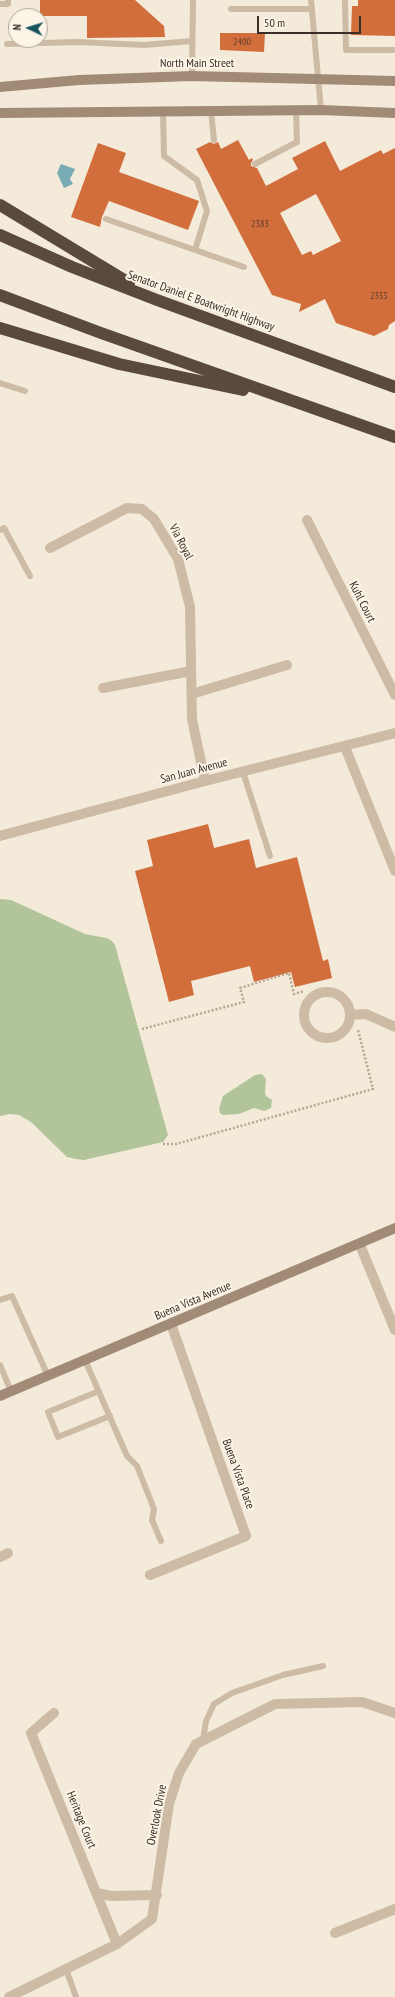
<!DOCTYPE html>
<html>
<head>
<meta charset="utf-8">
<style>
  body { margin:0 }
  #map { position:relative; width:395px; height:1997px; overflow:hidden; background:#f4eada; font-family:"PT Sans Narrow",sans-serif }
  canvas { display:block }
  .north { position:absolute; left:8px; top:8px; width:40px; height:40px; box-sizing:border-box; background:#fbf4e7; border:1px solid #ada59a; border-radius:50%; rotate:274deg; font-size:11px; font-weight:700; line-height:16px; text-align:center; color:#382e27 }
  .north::after { content:''; display:block; margin:auto; width:14px; height:18px; background:#19535e; clip-path:polygon(50% 0,100% 100%,50% 72%,0 100%) }
  .scale { position:absolute; left:257px; top:16px; width:104px; height:18px; box-sizing:border-box; border:2px solid #382e27; border-top:0; padding-left:5px; font-size:12px; line-height:14px; white-space:nowrap; color:#382e27; -webkit-text-stroke:3px #fbf4e7; paint-order:stroke }
</style>
</head>
<body>
<div id="map">
<canvas width="395" height="1997"></canvas>
<div class="north">N</div>
<div class="scale">50 m</div>
</div>
<script>
const c = document.querySelector('canvas').getContext('2d');
c.lineJoin = 'round';
function fillPath(path, color) { c.fillStyle = color; c.fill(path, 'evenodd'); }
const toPath = rows => new Path2D(rows.map(r => 'M' + r).join(''));
function stroke(path, color, width, dash) { c.strokeStyle = color; c.lineWidth = width; c.lineCap = dash ? 'butt' : 'round'; c.setLineDash(dash || []); c.stroke(path); }
function write(font, color, halo, rows, align = 'center') {
  c.font = font + ' "PT Sans Narrow",sans-serif'; c.lineWidth = 4; c.setLineDash([]); c.textBaseline = 'middle'; c.strokeStyle = halo; c.fillStyle = color; for (const [text, x, y, turn = 0] of rows) {
    c.save(); c.translate(x, y); c.rotate((+turn || 0) * Math.PI / 180); c.textAlign = isNaN(turn) ? turn : align; if (halo) c.strokeText(text, 0, 0); c.fillText(text, 0, 0); c.restore();
  }
}
const green = toPath([
  [0,899,11,900,85,934,106,938,111,940,115,945,168,1135,163,1142,84,1160,76,1159,67,1157,31,1122,19,1115,10,1114,0,1116],
  [262,1074,266,1079,265,1093,266,1096,272,1100,271,1108,264,1111,254,1108,239,1114,223,1115,220,1113,219,1109,223,1096,255,1075]
]);
const water = toPath([
  [61,164,75,169,70,179,73,184,64,188,57,173]
]);
const building = toPath([
  [40,0,135,0,164,26,165,37,87,38,87,16,40,16],
  [358,0,395,0,395,36,351,35,352,6,358,6],
  [220,33,265,33,264,52,220,50],
  [238,140,249,160,252,158,253,160,251,163,251,166,257,168,266,186,298,169,292,158,325,141,340,171,381,150,383,154,395,148,395,321,389,325,388,329,374,336,336,323,325,299,299,312,301,304,272,295,196,149,210,142,214,144,218,142,221,149],
  [316,194,341,241,313,255,311,251,302,255,280,213],
  [98,143,126,153,119,172,199,201,188,230,109,201,102,217,100,227,71,217],
  [208,824,214,848,249,839,256,868,297,857,323,961,328,959,332,978,295,987,291,972,254,982,250,966,191,981,194,995,169,1002,135,871,153,866,147,840]
]);
const path = toPath([
  [142,1029,244,1002,240,988,289,973,294,994,304,991],
  [163,1144,176,1144,373,1089,358,1030]
]);
const lane = toPath([
  [311,0,321,110],
  [345,0,346,50,395,50],
  [0,4,8,4,8,0],
  [231,9,312,9],
  [7,44,77,42,144,45,192,41],
  [192,76,193,0],
  [211,111,214,140],
  [255,164,297,142,296,110],
  [106,219,195,250,207,211,197,180,164,156,163,111],
  [195,250,244,267],
  [0,383,25,391],
  [0,530,4,528,30,576],
  [243,772,270,856],
  [0,1300,12,1296,48,1376],
  [85,1360,127,1456,137,1466,154,1509,152,1520,161,1541],
  [0,1365,11,1391],
  [99,1391,48,1412,58,1437,110,1416],
  [203,1740,206,1721,214,1704,232,1693,283,1675,323,1666],
  [66,1969,76,1997]
]);
const street = toPath([
  [307,520,395,695],
  [50,548,127,508,142,509,154,519,178,559,190,607,192,719,205,781],
  [103,688,191,671],
  [192,694,287,665],
  [345,747,395,871],
  [0,836,205,781,395,733],
  '304 1015a23 23 0 1 1 46 0a23 23 0 1 1-46 0Z',
  [350,1015,366,1014,395,1027],
  [360,1245,395,1330],
  [0,1557,8,1553],
  [150,1575,246,1536,171,1324],
  [54,1713,31,1733,117,1944],
  [97,1893,111,1896,157,1895],
  [335,1933,395,1909],
  [9,1997,117,1944,152,1919,169,1804,179,1773,196,1744,275,1704,362,1702,395,1713]
]);
const secondary = toPath([
  [0,87,79,80,192,76,395,81],
  [0,113,321,110,395,113],
  [0,1396,395,1228]
]);
const highway = toPath([
  [0,205,129,283],
  [0,235,72,267,157,300,395,387],
  [0,295,101,333,395,437],
  [0,328,119,364,243,390]
]);
const numberNames = [
  ["2400",242,42],
  ["2383",260,224],
  ["2355",379,296]
];
const streetNames = [
  ["North Main Street",197,64],
  ["Senator Daniel E Boatwright Highway",201,301,20],
  ["Via Royal",181,542,62],
  ["Kuhl Court",362,602,63],
  ["San Juan Avenue",194,771,-15],
  ["Buena Vista Avenue",193,1301,-23],
  ["Buena Vista Place",238,1474,70],
  ["Overlook Drive",157,1815,-79],
  ["Heritage Court",81,1820,68]
];
fillPath(green, '#b2c499');
fillPath(water, '#77acb4');
fillPath(building, '#d16e3c');
stroke(path, '#b9a58f', 2.5, [2, 2]);
stroke(lane, '#cdbba5', 6);
stroke(street, '#cdbba5', 10);
stroke(secondary, '#a18a76', 10);
stroke(highway, '#5a493d', 12);
write('10px', '#5e3e2c', null, numberNames);
write('12px', '#382e27', '#fbf4e7', streetNames);
</script>
</body>
</html>
